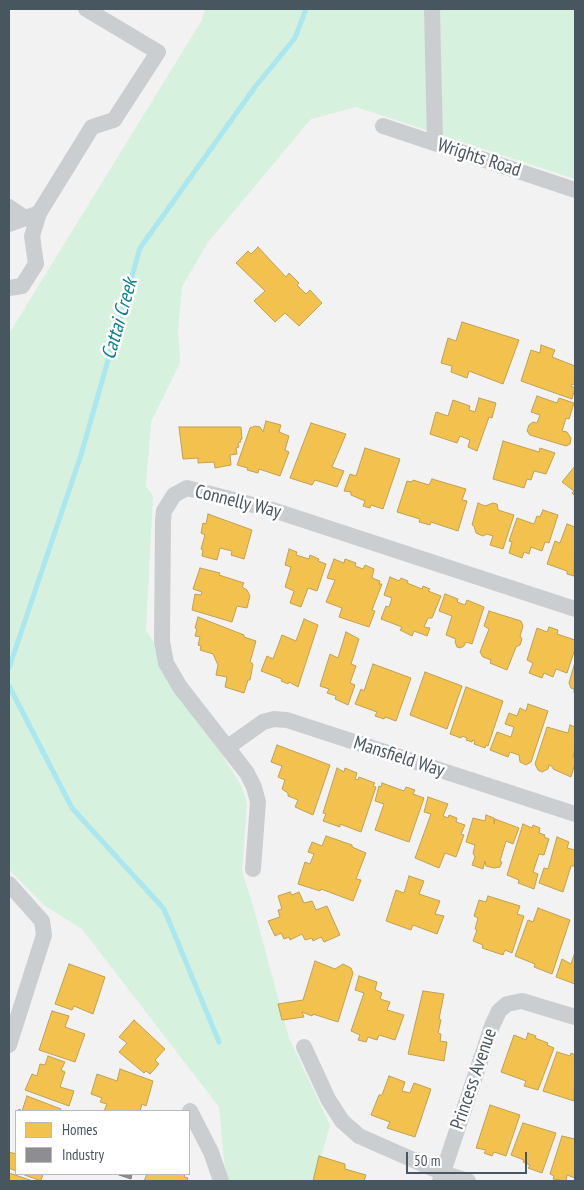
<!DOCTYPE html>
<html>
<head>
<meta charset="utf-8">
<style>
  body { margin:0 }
  #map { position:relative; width:584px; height:1190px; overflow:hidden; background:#f2f2f2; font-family:"PT Sans Narrow",sans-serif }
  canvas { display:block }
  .frame { position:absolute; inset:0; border:10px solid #48565f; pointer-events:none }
  .legend { position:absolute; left:15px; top:1110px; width:175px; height:65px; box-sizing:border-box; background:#fff; border:1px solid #b6bbbf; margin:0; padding:6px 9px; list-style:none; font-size:15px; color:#48565f }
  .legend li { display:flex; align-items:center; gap:10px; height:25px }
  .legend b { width:25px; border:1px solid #b6bbbf }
  .scale { position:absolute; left:406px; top:1152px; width:121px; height:22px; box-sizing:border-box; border:2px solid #48565f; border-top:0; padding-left:6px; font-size:15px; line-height:18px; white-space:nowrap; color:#48565f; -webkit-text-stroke:4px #fff; paint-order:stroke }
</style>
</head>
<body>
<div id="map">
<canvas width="584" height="1190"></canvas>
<div class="frame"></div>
<ul class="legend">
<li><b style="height:14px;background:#f2c14e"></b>Homes</li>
<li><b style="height:14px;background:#8d8d92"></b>Industry</li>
</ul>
<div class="scale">50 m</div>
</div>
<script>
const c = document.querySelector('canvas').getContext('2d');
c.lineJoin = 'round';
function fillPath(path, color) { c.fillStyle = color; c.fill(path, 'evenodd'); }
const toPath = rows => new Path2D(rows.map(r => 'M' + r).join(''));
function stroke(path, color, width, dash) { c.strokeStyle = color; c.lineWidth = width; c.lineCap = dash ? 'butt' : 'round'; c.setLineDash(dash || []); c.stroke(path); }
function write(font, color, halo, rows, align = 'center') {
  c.font = font + ' "PT Sans Narrow",sans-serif'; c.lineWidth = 5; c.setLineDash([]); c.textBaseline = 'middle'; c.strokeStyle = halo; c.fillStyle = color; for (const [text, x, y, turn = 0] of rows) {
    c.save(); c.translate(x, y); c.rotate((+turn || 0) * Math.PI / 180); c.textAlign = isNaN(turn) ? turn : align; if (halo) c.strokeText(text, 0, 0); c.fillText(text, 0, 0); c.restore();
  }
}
const green = toPath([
  [205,9,575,9,575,179,356,107,311,119,208,242,182,287,178,329,180,363,151,422,146,486,153,496,146,630,242,787,247,804,242,872,252,902,289,1038,330,1125,314,1181,226,1181,219,1107,82,929,45,906,9,870,9,331,10,332,202,20]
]);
const homes = toPath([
  [258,247,286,277,289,273,299,283,297,285,306,294,310,290,322,303,299,326,285,313,275,322,254,301,265,291,236,263,248,251,251,254,258,247],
  [462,322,519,340,503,384,469,371,467,378,451,372,452,366,441,363,448,338,456,341,462,322],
  [541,345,555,350,552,357,575,366,575,385,572,384,571,386,575,388,572,399,521,381,531,350,540,353,541,345],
  [537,396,557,403,559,398,574,403,569,419,566,418,562,431,567,432,571,438,570,444,566,446,530,435,527,431,529,425,533,422,537,423,540,415,531,412,537,396],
  [479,398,496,403,492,418,489,417,477,451,468,447,470,440,460,436,457,443,430,434,436,412,448,416,453,400,470,406,469,410,475,412,479,398],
  [266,421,281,425,279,432,289,436,285,450,289,452,280,476,259,469,258,473,247,470,248,468,237,465,250,428,255,426,260,427,263,432,266,421],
  [311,423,346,434,332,467,344,471,337,487,315,480,312,485,290,478,311,423],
  [179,427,241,427,242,439,240,440,241,442,238,443,239,447,236,448,237,454,230,455,231,465,215,468,214,462,198,463,198,458,183,459,179,427],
  [503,441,539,452,540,448,555,453,546,474,534,471,531,480,527,479,524,488,493,479,503,441],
  [365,448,400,459,383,509,371,505,370,508,363,506,365,501,351,495,351,492,344,491,350,474,356,476,365,448],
  [575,466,575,496,572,493,574,491,562,482,575,466],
  [432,479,466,489,462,500,467,501,458,531,431,522,430,525,419,522,420,519,397,512,407,481,412,482,413,480,429,485,432,479],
  [478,503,485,506,493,503,497,504,498,510,514,515,503,549,490,545,493,536,487,534,483,536,476,533,474,526,472,525,478,503],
  [543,510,558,515,549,543,545,542,542,551,531,547,529,554,524,552,522,558,509,553,512,542,509,541,517,518,534,524,537,516,540,517,543,510],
  [208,514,252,530,244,559,231,555,232,551,220,548,217,560,202,556,203,550,201,549,205,535,201,533,203,523,206,524,208,514],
  [567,524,575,527,574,576,567,574,567,571,547,564,555,541,560,543,567,524],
  [289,549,297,552,296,555,309,559,310,555,319,559,318,561,326,564,317,591,308,588,301,607,290,603,294,591,285,587,291,567,285,565,289,549],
  [334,559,344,563,345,559,356,563,355,566,363,569,365,565,374,569,372,578,380,581,379,584,382,584,372,610,375,611,369,627,339,617,342,608,326,602,335,580,327,578,334,559],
  [200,568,220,573,219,575,244,583,242,587,247,590,250,596,247,608,237,606,232,622,192,610,195,594,201,595,202,592,193,589,200,568],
  [390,577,399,581,401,578,408,581,407,583,422,589,423,586,430,589,428,591,441,596,432,618,428,618,424,627,430,628,427,636,414,631,412,636,400,630,402,627,381,619,386,606,389,607,392,598,384,595,390,577],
  [445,594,458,599,457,602,465,605,467,600,484,607,472,644,466,642,464,646,460,648,457,647,455,642,456,639,446,635,452,616,439,611,445,594],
  [489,611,521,621,523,626,520,636,522,639,520,645,516,647,507,670,490,663,491,660,483,657,480,652,489,629,484,626,489,611],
  [198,617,244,635,244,637,256,641,250,662,253,664,250,680,248,680,244,693,225,687,227,677,216,675,218,665,213,654,200,650,201,646,198,645,200,637,195,636,197,629,195,628,198,617],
  [304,619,318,625,298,687,289,682,288,684,281,681,282,679,261,671,267,656,273,659,282,635,296,641,304,619],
  [549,627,558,630,557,634,575,640,575,649,567,673,556,669,553,677,544,673,542,678,529,673,533,663,527,660,537,628,547,632,549,627],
  [346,632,359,639,351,664,356,666,350,683,355,685,348,705,335,699,336,696,327,693,329,689,320,686,330,654,338,658,346,632],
  [575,662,575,694,574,693,574,689,571,688,569,683,575,662],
  [373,664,411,678,396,721,385,717,384,719,375,716,377,712,355,704,361,689,364,691,373,664],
  [425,672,462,686,447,729,410,715,425,672],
  [466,687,503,701,488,746,486,745,485,748,474,744,475,741,473,740,472,742,466,740,467,738,462,736,461,738,450,734,466,687],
  [528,704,548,711,531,762,526,765,520,762,519,755,510,752,508,757,490,750,497,732,511,737,514,727,505,724,509,713,517,716,520,708,526,711,528,704],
  [570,725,575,727,575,749,573,757,575,758,575,763,571,777,553,769,553,767,549,765,548,769,542,772,538,770,535,764,547,727,568,733,570,725],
  [277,745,330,765,313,815,295,807,298,800,288,796,288,793,282,789,285,780,278,777,282,766,271,762,277,745],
  [337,768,344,772,345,768,357,773,355,779,358,780,359,777,375,783,373,786,376,787,361,832,340,824,340,827,323,821,326,814,323,813,337,768],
  [382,783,404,791,406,787,415,790,413,794,424,798,409,842,375,830,384,804,375,801,379,786,381,787,382,783],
  [428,797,448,804,443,816,448,818,449,815,457,818,456,822,465,825,461,834,464,835,456,857,445,853,439,868,415,858,431,814,424,812,428,797],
  [486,815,494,818,494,824,495,819,519,828,513,844,506,841,500,861,502,862,500,867,494,868,486,866,485,861,483,869,472,865,475,857,473,853,475,845,466,842,473,818,485,821,486,815],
  [523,824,532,828,533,825,540,828,539,833,545,835,544,837,549,839,544,855,539,854,533,872,538,874,534,889,518,883,519,880,507,875,523,824],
  [326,836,352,845,352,847,366,853,356,879,361,880,353,901,321,889,320,891,298,884,305,862,310,864,314,854,308,852,312,842,322,846,326,836],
  [557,837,569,842,567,848,575,850,575,866,571,866,563,892,539,883,544,868,548,869,557,837],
  [409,876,424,881,419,894,440,901,435,914,444,916,437,934,413,925,411,930,386,921,396,890,404,893,409,876],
  [290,892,292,895,299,892,304,903,312,901,316,910,327,906,340,935,324,942,321,937,313,941,312,938,305,940,302,934,290,940,289,937,284,939,281,933,275,936,268,921,280,917,278,910,282,909,278,896,290,892],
  [488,896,520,906,517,914,524,916,512,953,505,950,503,955,482,948,483,945,473,941,477,930,475,929,478,918,474,916,479,900,486,902,488,896],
  [538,908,570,920,552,974,534,967,535,964,515,956,528,920,533,922,538,908],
  [575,952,575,984,556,977,562,959,571,964,575,952],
  [315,961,335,969,343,964,351,968,353,973,338,1022,313,1014,312,1016,302,1012,304,1017,282,1020,278,1004,303,1000,315,961],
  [69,964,105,977,93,1014,74,1006,72,1010,55,1004,69,964],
  [359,976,377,982,375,990,382,993,380,999,390,1002,387,1010,404,1015,395,1040,379,1035,377,1040,368,1037,366,1042,358,1040,360,1035,351,1031,364,993,355,990,359,976],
  [423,991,444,994,439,1019,441,1020,438,1033,441,1034,440,1041,447,1042,444,1061,408,1054,423,991],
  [52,1011,69,1016,65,1027,85,1034,75,1062,39,1050,52,1011],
  [134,1020,165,1049,155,1060,159,1064,150,1074,146,1071,144,1073,119,1052,127,1043,119,1037,134,1020],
  [528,1033,536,1036,535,1038,548,1043,547,1045,554,1048,538,1090,524,1086,526,1081,501,1072,514,1035,526,1040,528,1033],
  [557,1052,570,1056,571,1053,575,1055,574,1101,543,1091,557,1052],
  [48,1056,65,1062,61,1070,65,1072,60,1087,74,1091,69,1106,25,1090,32,1074,37,1076,40,1064,45,1065,48,1056],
  [120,1069,153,1081,146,1106,142,1104,140,1111,104,1111,107,1104,100,1102,102,1098,91,1094,97,1074,117,1081,120,1069],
  [389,1076,405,1082,402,1091,410,1093,414,1083,431,1089,415,1137,387,1128,390,1122,371,1115,379,1095,382,1095,389,1076],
  [27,1096,61,1109,60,1111,18,1111,19,1109,22,1111,27,1096],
  [490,1105,520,1115,506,1156,494,1152,492,1156,484,1153,486,1150,476,1148,490,1105],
  [523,1123,556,1133,542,1173,528,1168,530,1165,523,1162,524,1160,511,1155,523,1123],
  [562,1136,575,1139,575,1178,567,1175,566,1181,553,1179,554,1176,550,1174,562,1136],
  [9,1152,16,1154,16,1171,9,1168,9,1152],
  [319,1156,345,1164,345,1169,366,1175,364,1181,313,1181,319,1156],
  [9,1173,30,1180,29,1181,9,1181,9,1173],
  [22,1174,43,1174,41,1181,22,1174],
  [147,1174,185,1174,184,1177,188,1178,187,1181,144,1181,147,1174]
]);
const industry = toPath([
  [116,1174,132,1174,131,1179,116,1174]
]);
const stream = toPath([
  [9,668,81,455,140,248,255,87,295,38,306,9],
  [9,686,72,808,164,909,219,1042]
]);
const minor = toPath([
  [432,9,435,143],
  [383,126,575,190],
  [9,207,25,218],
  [9,224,39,213],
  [9,288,22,286,36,264,32,236,39,213,92,127,114,120,158,52,86,9],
  [228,747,263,722,274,719,287,720,575,814],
  [253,869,258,802,254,787,247,773,180,687,166,663,162,641,163,520,164,511,174,495,187,488,273,510,575,609],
  [9,884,42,921,44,935,9,1045],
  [304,1047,328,1099,342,1121,359,1136,443,1173,468,1181],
  [190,1111,211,1152,221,1181],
  [440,1181,492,1026,499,1011,507,1004,522,1001,575,1017]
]);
const streetNames = [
  ["Wrights Road",479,158,18],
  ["Connelly Way",238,502,14],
  ["Mansfield Way",399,757,18],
  ["Princess Avenue",474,1079,-71]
];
const waterNames = [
  ["Cattai Creek",120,319,-74]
];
fillPath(green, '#d6f1de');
fillPath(homes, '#f2c14e');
stroke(homes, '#bfa153', 1);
fillPath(industry, '#8d8d92');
stroke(industry, '#787c83', 1);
stroke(stream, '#abe7ef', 5);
stroke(minor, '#cbced0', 16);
write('19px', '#48565f', '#fff', streetNames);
write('italic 20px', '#0b808f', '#fff', waterNames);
</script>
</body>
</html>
